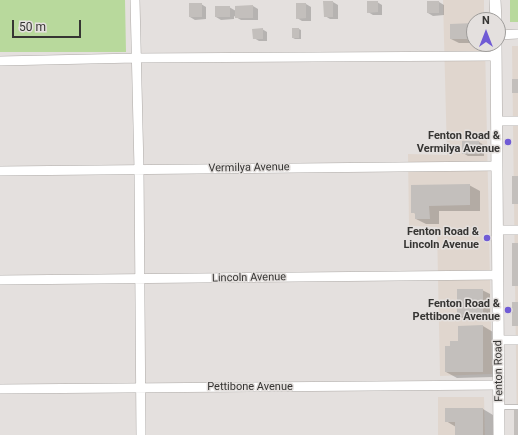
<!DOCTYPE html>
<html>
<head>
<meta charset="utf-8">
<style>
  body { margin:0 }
  #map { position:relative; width:518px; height:435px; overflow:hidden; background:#e4e0de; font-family:Roboto,sans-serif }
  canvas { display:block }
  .north { position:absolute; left:466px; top:12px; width:40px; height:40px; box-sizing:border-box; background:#e4e0de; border:1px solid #9e9c9a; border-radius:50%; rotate:0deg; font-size:11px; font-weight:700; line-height:16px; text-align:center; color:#363533 }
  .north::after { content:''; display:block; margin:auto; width:14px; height:18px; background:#705bd5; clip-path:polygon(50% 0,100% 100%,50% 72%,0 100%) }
  .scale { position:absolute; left:12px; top:20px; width:69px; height:18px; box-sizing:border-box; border:2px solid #363533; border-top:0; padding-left:5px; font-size:12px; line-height:14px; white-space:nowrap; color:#363533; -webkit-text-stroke:3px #e4e0de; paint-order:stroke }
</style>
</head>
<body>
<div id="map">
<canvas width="518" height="435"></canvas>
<div class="north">N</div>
<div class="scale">50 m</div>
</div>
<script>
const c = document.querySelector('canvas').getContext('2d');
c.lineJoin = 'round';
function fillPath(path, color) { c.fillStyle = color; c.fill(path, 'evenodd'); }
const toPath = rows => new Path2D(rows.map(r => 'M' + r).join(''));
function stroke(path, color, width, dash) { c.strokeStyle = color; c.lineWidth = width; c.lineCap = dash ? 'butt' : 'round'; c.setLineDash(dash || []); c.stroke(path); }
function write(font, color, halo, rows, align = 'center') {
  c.font = font + ' Roboto,sans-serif'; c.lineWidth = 3; c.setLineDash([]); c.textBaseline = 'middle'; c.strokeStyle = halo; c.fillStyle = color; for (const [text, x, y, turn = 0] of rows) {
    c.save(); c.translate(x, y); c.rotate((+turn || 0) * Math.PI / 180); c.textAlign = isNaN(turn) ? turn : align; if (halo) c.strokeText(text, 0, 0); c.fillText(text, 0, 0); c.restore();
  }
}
const built = toPath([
  [443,0,484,0,484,20,474,20,474,44,485,44,492,374,440,376,437,227,409,226,408,154,447,155],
  [512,46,518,46,518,435,517,435],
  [438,397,484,397,485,435,438,435]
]);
const green = toPath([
  [0,0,125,0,126,52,0,52],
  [510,0,518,0,518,22,510,22]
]);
const shadow = toPath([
  [333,2,338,5,338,19,330,19,325,16],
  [377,2,382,5,382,15,373,15,368,12],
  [439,2,444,5,444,15,433,16,428,13],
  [201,4,206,7,206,19,195,20,190,17],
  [306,4,311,7,311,21,302,21,297,18],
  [253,6,258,9,258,20,241,20,234,16,234,19,221,20,216,17,229,7,236,11],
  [474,24,474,43,459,43,451,39],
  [262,29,267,32,267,41,259,41,254,38],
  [299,29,301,30,301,39,295,39,293,38],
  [463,142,479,142,484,145,484,156,468,156,463,153],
  [469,185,480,191,480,211,439,211,439,224,426,224,416,219,416,214,412,212],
  [482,290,490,294,490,320,466,320,458,316],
  [483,326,493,332,493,377,457,378,446,372,451,347],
  [483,409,493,415,493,435,456,435,456,427,446,421]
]);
const building = toPath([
  [323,1,333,1,333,17,324,17],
  [367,1,378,1,378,12,367,13],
  [427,1,439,1,439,13,427,13],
  [189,3,202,3,202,17,189,17],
  [296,3,306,3,306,18,296,19],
  [253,5,253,18,235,18,235,6],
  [215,6,230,6,230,17,215,17],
  [474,23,474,39,450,39,450,24],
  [263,28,263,39,253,39,252,29],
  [292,28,299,28,299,38,292,38],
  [512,79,518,79,518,93,512,93],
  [462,141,479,141,479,154,462,154],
  [512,176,518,176,518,204,512,204],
  [470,184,470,205,429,206,430,219,415,219,415,213,411,213,411,185],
  [512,243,518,243,518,286,512,286],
  [457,289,483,289,483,316,457,316],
  [512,302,518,302,518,326,512,326],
  [483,325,483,372,445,372,445,346,450,346,450,341,458,341,458,326],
  [445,408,483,408,483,435,455,435,455,422,445,422],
  [514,409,518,409,518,435,514,435]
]);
const service = toPath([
  [499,407,518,407]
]);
const minor = toPath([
  [135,0,139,169,141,435],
  [498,35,518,34],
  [0,61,136,58,496,56],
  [497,121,518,121],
  [0,171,497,166],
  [497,230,518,230],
  [0,280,498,275],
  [499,340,518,340],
  [0,389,499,385]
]);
const tertiary = toPath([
  [495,0,496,20],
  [496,44,499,435]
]);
const markers = [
  [508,142,4,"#705bd5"],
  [487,238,4,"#705bd5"],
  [508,310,4,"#705bd5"]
];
const poiNames = [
  ["Fenton Road &",500,136],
  ["Vermilya Avenue",500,149],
  ["Fenton Road &",479,232],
  ["Lincoln Avenue",479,245],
  ["Fenton Road &",500,304],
  ["Pettibone Avenue",500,317]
];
const streetNames = [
  ["Vermilya Avenue",249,168,-1],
  ["Lincoln Avenue",249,278,-1],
  ["Fenton Road",499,371,-91],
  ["Pettibone Avenue",250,387]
];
fillPath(built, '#e0d6ce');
fillPath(green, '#b8d99c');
fillPath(shadow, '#0003');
fillPath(building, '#c3bfbc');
stroke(service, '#ada9a6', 6);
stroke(minor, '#ada9a6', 10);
stroke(tertiary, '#ada9a6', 12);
stroke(service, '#fff', 4.5);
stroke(minor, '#fff', 9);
stroke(tertiary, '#fff', 11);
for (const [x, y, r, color] of markers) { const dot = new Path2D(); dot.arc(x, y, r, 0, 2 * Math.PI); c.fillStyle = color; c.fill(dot); stroke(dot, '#e4e0de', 1.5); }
write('bold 11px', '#363533', '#e4e0de', poiNames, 'right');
write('11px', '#363533', '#e4e0de', streetNames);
</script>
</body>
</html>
